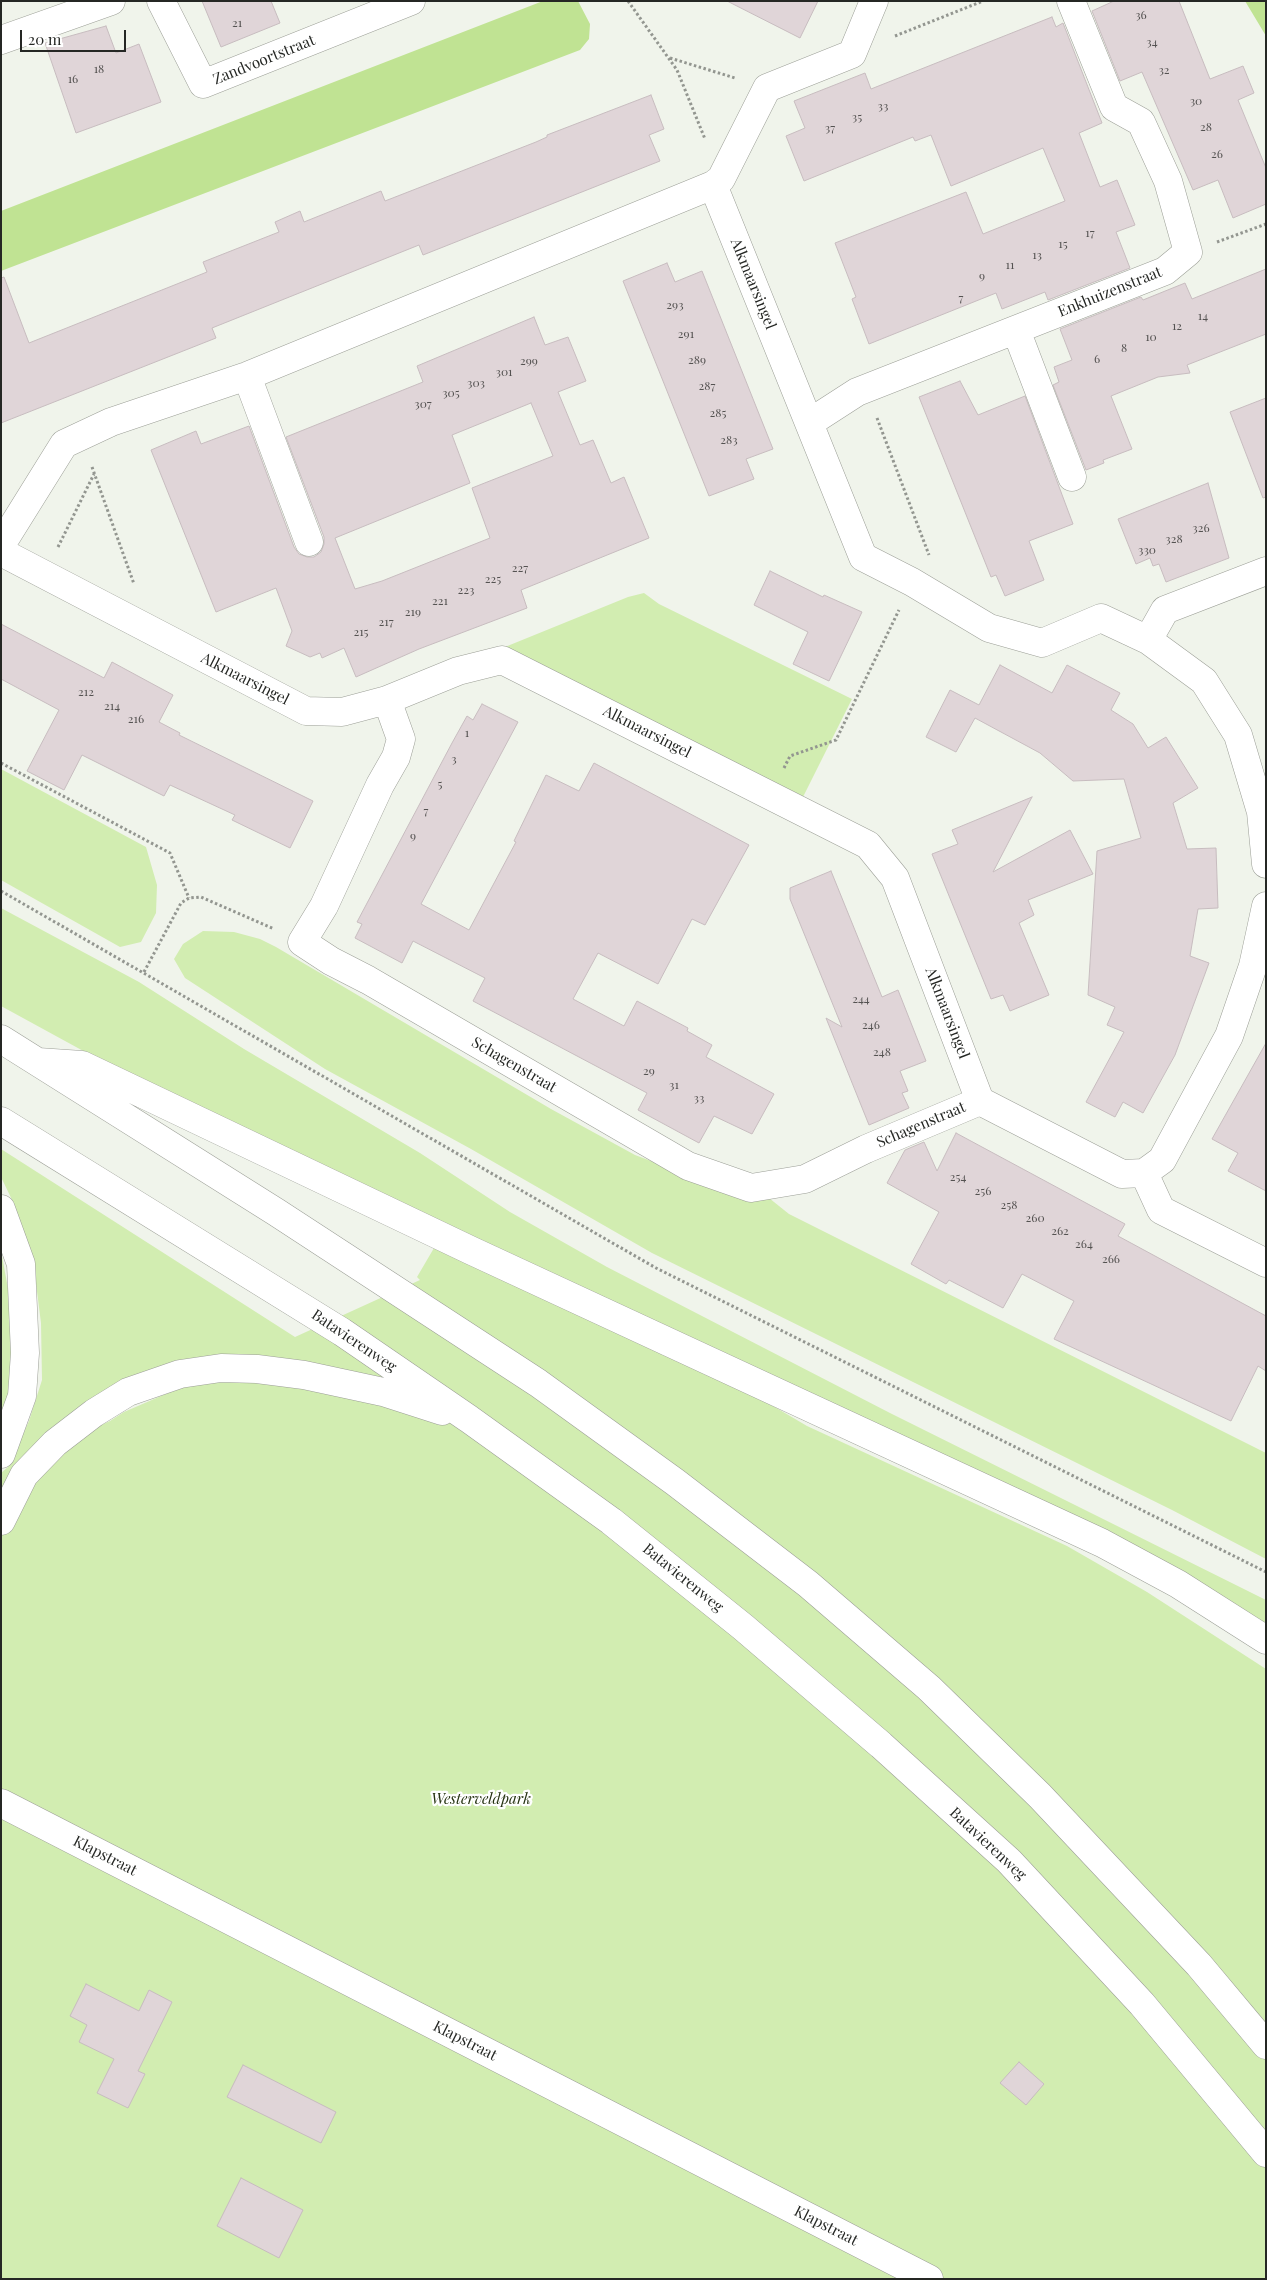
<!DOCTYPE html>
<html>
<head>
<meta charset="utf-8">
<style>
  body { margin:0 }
  #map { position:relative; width:1267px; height:2280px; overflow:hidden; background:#f0f4eb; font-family:"Playfair Display",serif }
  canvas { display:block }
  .frame { position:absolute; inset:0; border:2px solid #252724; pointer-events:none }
  .scale { position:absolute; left:20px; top:30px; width:106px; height:22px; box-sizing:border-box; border:2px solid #252724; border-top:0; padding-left:6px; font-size:15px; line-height:18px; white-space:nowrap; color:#252724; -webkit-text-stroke:4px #fff; paint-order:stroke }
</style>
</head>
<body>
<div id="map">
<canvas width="1267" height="2280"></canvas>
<div class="frame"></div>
<div class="scale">20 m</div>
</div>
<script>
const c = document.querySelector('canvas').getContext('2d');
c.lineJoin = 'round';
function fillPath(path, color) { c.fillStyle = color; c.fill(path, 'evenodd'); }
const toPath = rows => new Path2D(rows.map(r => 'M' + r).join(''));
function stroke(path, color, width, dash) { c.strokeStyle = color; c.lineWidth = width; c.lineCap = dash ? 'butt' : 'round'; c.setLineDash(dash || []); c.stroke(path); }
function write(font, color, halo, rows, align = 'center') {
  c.font = font + ' "Playfair Display",serif'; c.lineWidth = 4.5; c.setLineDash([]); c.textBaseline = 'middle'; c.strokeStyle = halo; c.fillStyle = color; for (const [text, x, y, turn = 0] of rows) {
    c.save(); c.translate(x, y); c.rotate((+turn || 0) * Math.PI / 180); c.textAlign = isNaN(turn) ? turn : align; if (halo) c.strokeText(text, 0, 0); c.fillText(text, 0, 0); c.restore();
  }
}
const green = toPath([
  [644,593,659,604,852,699,800,803,500,649,628,597],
  [1,769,146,847,157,885,156,913,141,942,120,947,1,880],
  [1,908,139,982,244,1049,420,1153,510,1212,607,1267,890,1413,1266,1600,1266,1627,1233,1603,1184,1575,162,1094,1,1006],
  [203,931,234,932,260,939,276,947,551,1109,635,1155,729,1190,764,1194,789,1214,1266,1453,1266,1559,1172,1510,652,1253,471,1149,325,1069,185,978,174,959,183,944],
  [1,1149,295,1337,420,1280,417,1277,434,1248,768,1403,807,1426,1067,1546,1147,1592,1266,1669,1266,2279,1,2279,1,1473,8,1467,29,1421,42,1380,41,1323,33,1260,14,1204,1,1177],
  [256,1355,124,1412,110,1421,20,1462,183,1362],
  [1,1251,10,1299,14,1368,1,1427]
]);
const water = toPath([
  [543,1,578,1,590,24,589,39,580,50,1,271,1,211],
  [1245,1,1266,1,1266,36]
]);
const building = toPath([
  [202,1,271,1,280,23,221,47,202,1],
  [727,1,818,1,800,38,727,1],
  [1114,1,1179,1,1210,79,1243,66,1254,93,1238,100,1266,168,1266,204,1233,218,1218,180,1193,190,1142,72,1120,81,1092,11,1114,1],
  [1052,17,1056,27,1063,23,1102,123,1079,133,1100,187,1117,180,1135,225,1116,232,1130,268,1048,300,1045,292,1002,309,996,293,869,344,852,299,856,297,835,243,966,192,983,234,1065,201,1043,148,951,186,931,135,915,141,913,137,804,181,786,136,805,128,794,101,865,73,871,89,1052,17],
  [106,26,116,53,139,44,161,102,76,133,45,43,106,26],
  [651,95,664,129,649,135,660,161,423,255,419,245,212,328,216,338,1,423,1,278,4,277,29,343,207,272,203,262,279,232,275,222,300,211,304,222,381,191,385,201,536,142,547,137,547,135,651,95],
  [667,263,675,282,702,271,773,449,746,459,754,479,709,496,623,281,667,263],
  [1266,269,1266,334,1187,365,1190,373,1158,377,1111,396,1132,449,1103,460,1104,463,1086,470,1053,385,1059,382,1054,367,1072,360,1060,329,1141,297,1143,300,1185,283,1192,299,1266,269],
  [534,317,545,345,568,337,586,381,558,392,580,445,593,440,611,483,624,477,649,538,521,590,527,608,419,649,356,677,344,648,322,658,320,653,310,657,286,646,292,631,276,588,216,612,151,450,196,431,201,444,249,426,294,547,299,554,307,557,314,557,321,552,324,544,324,537,286,437,423,382,417,366,534,317],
  [531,403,553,456,472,488,490,538,382,581,355,589,335,538,470,483,452,435,531,403],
  [960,381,978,415,1025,396,1073,524,1029,541,1044,580,1005,596,996,575,991,577,919,397,960,381],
  [1266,398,1266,497,1263,498,1230,412,1266,398],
  [1208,483,1229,558,1166,582,1159,564,1153,566,1150,558,1136,564,1118,519,1208,483],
  [770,571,823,597,824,595,862,612,829,681,793,664,808,632,754,605,770,571],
  [1,624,104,678,112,662,173,695,159,722,180,733,179,735,313,801,290,848,232,820,235,815,170,785,164,796,82,755,64,790,27,771,59,710,1,679,1,624],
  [1000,665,1052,693,1067,665,1120,693,1111,710,1133,724,1148,748,1166,737,1198,788,1173,803,1187,849,1216,848,1218,908,1198,909,1190,956,1209,963,1175,1055,1143,1113,1123,1102,1115,1117,1086,1102,1124,1032,1107,1025,1115,1007,1088,995,1097,851,1141,838,1124,779,1073,781,1040,753,975,718,956,752,926,737,950,690,979,705,1000,665],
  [482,704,518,722,421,904,469,930,516,842,514,841,546,775,579,791,594,763,749,845,705,925,692,919,658,984,598,953,573,999,624,1026,637,1001,688,1028,687,1031,712,1045,706,1057,774,1094,752,1134,714,1116,699,1143,638,1110,647,1093,473,1001,485,978,413,941,402,963,355,938,362,924,357,922,452,743,467,716,473,720,482,704],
  [1032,797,993,872,1070,830,1093,874,1028,900,1034,915,1019,923,1049,995,1010,1011,1003,995,991,999,932,854,958,844,952,830,1032,797],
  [831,871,882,997,898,990,926,1061,900,1071,908,1091,902,1093,909,1108,869,1125,826,1018,842,1027,790,899,790,888,831,871],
  [1266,1043,1266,1191,1228,1171,1238,1153,1212,1139,1266,1043],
  [956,1133,1125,1224,1118,1236,1266,1316,1266,1371,1258,1366,1231,1421,1054,1339,1074,1301,1022,1274,1003,1308,949,1280,946,1284,911,1264,939,1212,887,1183,905,1150,924,1142,937,1171,956,1133],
  [86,1984,139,2011,149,1990,172,2002,138,2071,145,2074,128,2108,97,2093,114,2059,79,2042,87,2025,70,2016,86,1984],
  [1019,2062,1044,2084,1026,2105,1000,2083,1019,2062],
  [243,2065,336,2112,321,2143,227,2097,243,2065],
  [241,2178,303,2210,279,2258,217,2226,241,2178]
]);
const path = toPath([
  [628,1,677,70,705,139],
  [895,36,983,1],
  [670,58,735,78],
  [1217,242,1266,224],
  [877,418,929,555],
  [92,467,134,584],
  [58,547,94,474],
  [1,763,170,853,189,898],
  [784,768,790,756,836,740,899,610],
  [1,891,656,1268,1266,1572],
  [144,972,181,903,189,898,201,897,210,901,274,929]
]);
const minor = toPath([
  [161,1,203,84,411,1],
  [1,40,111,1],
  [713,185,721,179,767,88,852,54,874,1],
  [1016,330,1072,477],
  [247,376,309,542],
  [809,423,857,392,1165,271,1188,252,1168,181,1141,122,1114,107,1071,1],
  [1,545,64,444,111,422,247,376,713,185,863,557,912,582,989,628,1042,643,1101,618,1148,640,1204,681,1238,735,1261,812,1266,864],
  [1,552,306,711,342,712,387,700,458,671,502,660,868,845,895,878,980,1101,1122,1174,1144,1173,1162,1160,1229,1036,1253,966,1266,906],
  [1148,640,1165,610,1266,571],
  [387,700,401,739,396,757,380,785,324,906,302,942,331,961,368,980,688,1166,751,1188,805,1179,866,1149,980,1101],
  [1144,1173,1161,1210,1266,1263],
  [1,1803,929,2279]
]);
const major = toPath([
  [1,1039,276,1212,538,1383,675,1482,808,1584,929,1688,1040,1796,1199,1965,1266,2045],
  [38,1062,82,1065,470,1250,1102,1543,1178,1584,1266,1640],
  [1,1121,342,1332,469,1419,611,1521,743,1627,881,1745,1009,1861,1142,2004,1266,2153],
  [1,1209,21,1264,25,1353,22,1396,1,1454],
  [1,1521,24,1475,55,1443,94,1413,128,1392,180,1374,221,1368,257,1369,304,1375,383,1392,442,1411]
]);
const numberNames = [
  ["36",1141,15],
  ["21",237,23],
  ["34",1152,42],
  ["18",99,69],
  ["32",1164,70],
  ["16",73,79],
  ["30",1196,101],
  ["33",883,106],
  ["35",857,117],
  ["28",1206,127],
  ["37",830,128],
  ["26",1217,154],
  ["17",1090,233],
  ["15",1063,244],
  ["13",1037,255],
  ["11",1010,265],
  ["9",982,276],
  ["7",961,298],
  ["293",675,305],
  ["14",1203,316],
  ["12",1177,326],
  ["291",686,334],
  ["10",1151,337],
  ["8",1124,348],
  ["6",1097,359],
  ["289",697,360],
  ["299",529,361],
  ["301",504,372],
  ["303",476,383],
  ["287",707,386],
  ["305",451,393],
  ["307",423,404],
  ["285",718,413],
  ["283",729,440],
  ["326",1201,528],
  ["328",1174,539],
  ["330",1147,550],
  ["227",520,568],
  ["225",493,579],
  ["223",466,590],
  ["221",440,601],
  ["219",413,612],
  ["217",386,622],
  ["215",361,632],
  ["212",86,692],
  ["214",112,706],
  ["216",136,719],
  ["1",467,733],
  ["3",454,759],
  ["5",440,784],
  ["7",426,811],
  ["9",413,836],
  ["244",861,999],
  ["246",871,1025],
  ["248",882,1052],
  ["29",649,1071],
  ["31",674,1085],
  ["33",699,1098],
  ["254",958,1177],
  ["256",983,1191],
  ["258",1009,1205],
  ["260",1035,1218],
  ["262",1060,1231],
  ["264",1084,1244],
  ["266",1111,1259]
];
const streetNames = [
  ["Zandvoortstraat",264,60,-22],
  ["Alkmaarsingel",753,284,68],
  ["Enkhuizenstraat",1110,292,-22],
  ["Alkmaarsingel",245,679,27],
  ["Alkmaarsingel",647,732,27],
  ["Alkmaarsingel",947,1013,69],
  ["Schagenstraat",514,1065,30],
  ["Schagenstraat",921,1125,-23],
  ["Batavierenweg",354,1341,34],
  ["Batavierenweg",683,1578,39],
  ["Batavierenweg",988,1844,43],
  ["Klapstraat",105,1856,27],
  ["Klapstraat",465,2041,27],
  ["Klapstraat",826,2226,27]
];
const parkNames = [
  ["Westerveldpark",481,1799]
];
fillPath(green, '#d2edb1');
fillPath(water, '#c0e393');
fillPath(building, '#e0d5d8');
stroke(building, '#c7bcbf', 1);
stroke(minor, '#9c9f97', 29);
stroke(major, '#9c9f97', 29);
stroke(path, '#939690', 3, [2.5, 2.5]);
stroke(minor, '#fff', 28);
stroke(major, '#fff', 28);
write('12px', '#545251', null, numberNames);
write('15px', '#252724', '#fff', streetNames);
write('italic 15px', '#253211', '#fff', parkNames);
</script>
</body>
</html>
